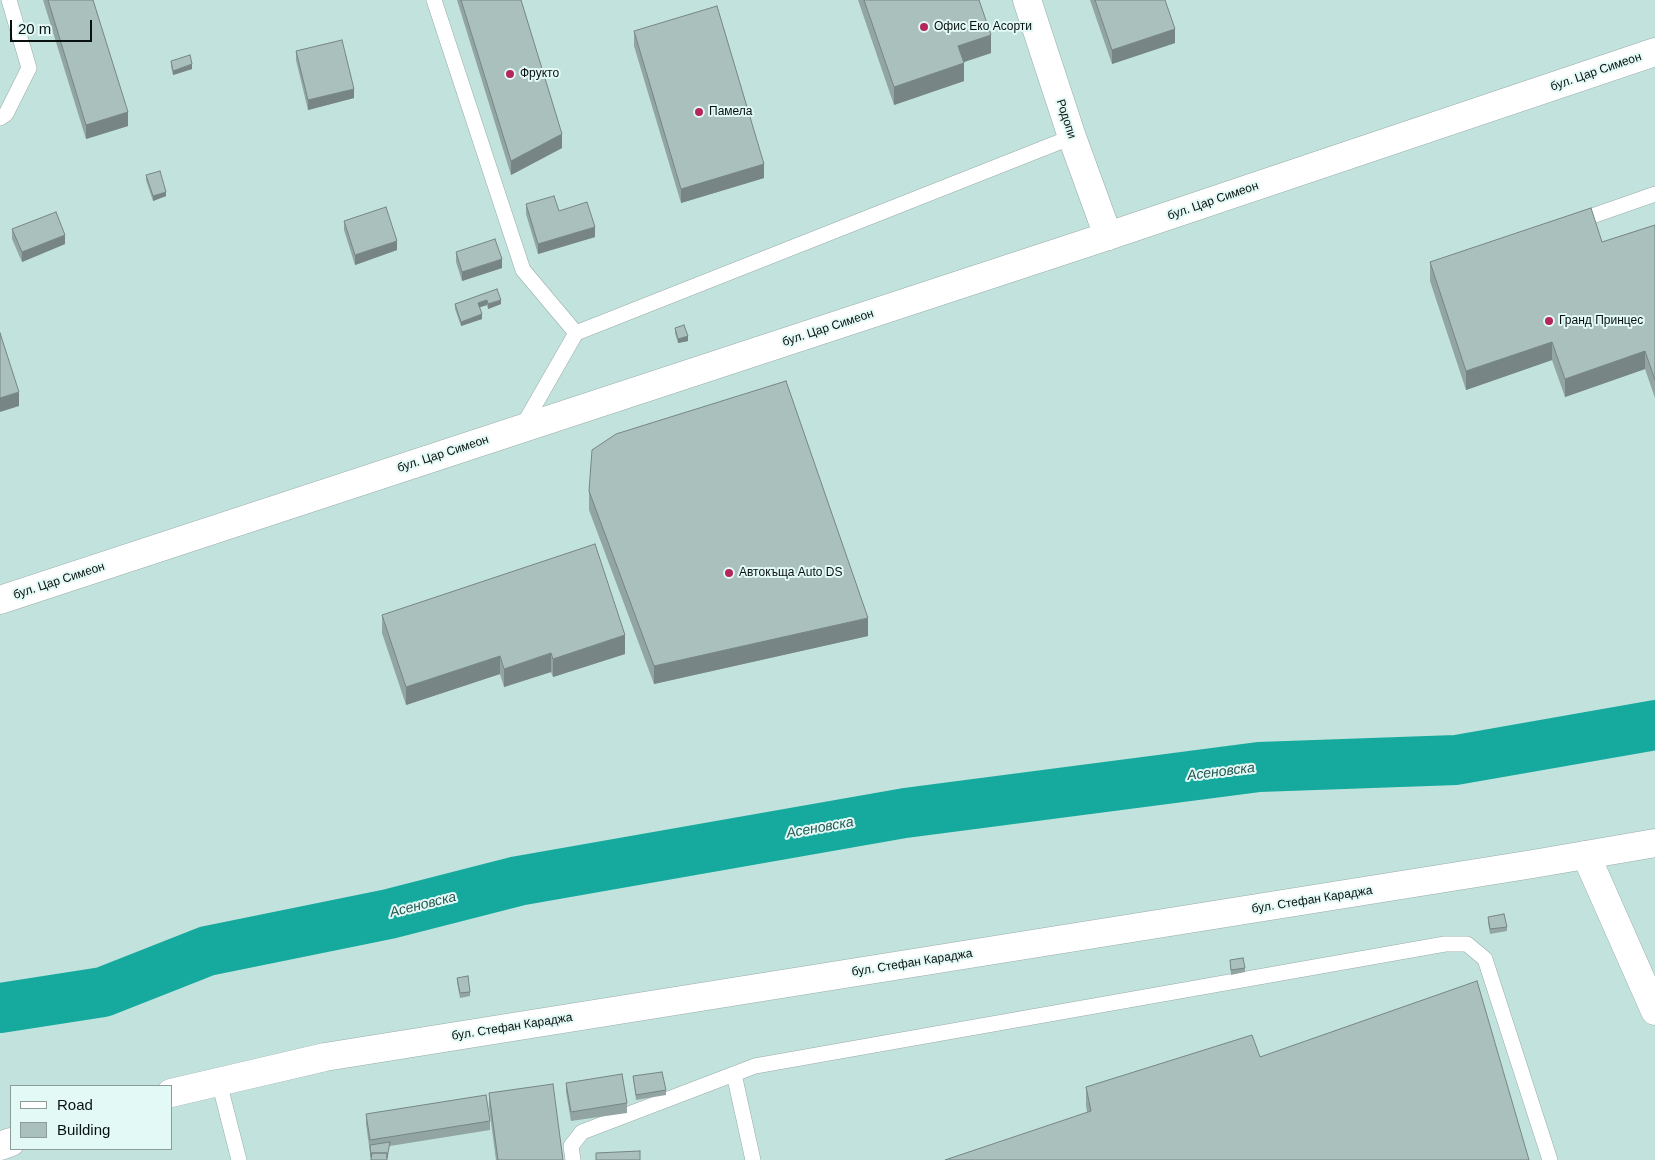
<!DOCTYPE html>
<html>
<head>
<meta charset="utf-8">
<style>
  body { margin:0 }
  #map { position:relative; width:1655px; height:1160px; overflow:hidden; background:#d5ece8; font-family:Helvetica,sans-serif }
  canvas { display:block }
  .legend { position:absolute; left:10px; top:1085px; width:162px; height:65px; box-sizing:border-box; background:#e3f9f5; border:1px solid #8c9c99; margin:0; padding:6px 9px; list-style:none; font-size:15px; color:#091110 }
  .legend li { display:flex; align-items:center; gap:10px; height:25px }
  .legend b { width:25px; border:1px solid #8c9c99 }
  .scale { position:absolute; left:10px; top:20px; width:82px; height:22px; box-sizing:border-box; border:2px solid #091110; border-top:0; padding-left:6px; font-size:15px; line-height:18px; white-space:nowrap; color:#091110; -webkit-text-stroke:4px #e3f9f5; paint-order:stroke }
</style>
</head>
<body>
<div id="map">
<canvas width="1655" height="1160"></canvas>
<ul class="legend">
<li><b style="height:6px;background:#fff"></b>Road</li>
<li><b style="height:14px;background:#aac0bc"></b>Building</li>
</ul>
<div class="scale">20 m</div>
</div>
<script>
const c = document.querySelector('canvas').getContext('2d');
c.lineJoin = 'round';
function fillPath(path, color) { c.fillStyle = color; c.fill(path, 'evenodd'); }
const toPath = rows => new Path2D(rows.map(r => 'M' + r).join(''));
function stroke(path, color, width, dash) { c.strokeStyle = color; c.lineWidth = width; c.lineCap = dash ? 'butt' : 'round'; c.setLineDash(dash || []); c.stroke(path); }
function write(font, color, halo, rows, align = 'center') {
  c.font = font + ' Helvetica,sans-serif'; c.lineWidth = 4; c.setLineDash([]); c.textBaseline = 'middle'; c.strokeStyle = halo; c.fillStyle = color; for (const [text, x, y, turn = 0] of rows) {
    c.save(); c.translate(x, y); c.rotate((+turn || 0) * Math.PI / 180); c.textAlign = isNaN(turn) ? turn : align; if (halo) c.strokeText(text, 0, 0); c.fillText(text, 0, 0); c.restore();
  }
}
const built = toPath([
  [0,0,1655,0,1655,1160,0,1160],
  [11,1086,171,1086,171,1149,11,1149]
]);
const river = toPath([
  [0,1008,103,992,207,951,389,914,518,881,905,813,1259,767,1456,760,1655,725]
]);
const service = toPath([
  [434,0,523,270,576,333],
  [0,118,6,114,29,68,9,0],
  [1575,222,1655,194],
  [521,429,576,333,1072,137],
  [734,1074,753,1160],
  [219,1082,239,1160],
  [573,1160,571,1146,582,1132,755,1066,1445,944,1467,944,1485,959,1550,1160]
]);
const minor = toPath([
  [1027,0,1072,137,1108,236],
  [1586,855,1655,1011]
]);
const secondary = toPath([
  [0,600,1108,236,1655,52],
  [171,1093,325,1057,1533,864,1655,843],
  [0,1146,11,1142]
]);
const wall = toPath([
  [43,0,93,0,128,126,86,139],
  [457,0,521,0,562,148,511,175],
  [858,0,979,0,991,53,964,62,964,81,894,105],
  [1090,0,1165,0,1175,43,1112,64],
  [634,31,764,178,681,203,634,46],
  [296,51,354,98,308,110,296,60],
  [171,61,192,69,173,75,171,66],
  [146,175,166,196,153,201,146,180],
  [526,204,559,211,595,237,538,254,526,214],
  [344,221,397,250,355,265,344,230],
  [1655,225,1655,398,1645,369,1565,397,1552,360,1466,390,1430,281,1430,262,1602,242],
  [12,229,65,244,22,262,12,239],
  [456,252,502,268,462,281,456,262],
  [497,289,501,304,488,309,487,305,480,307,482,319,461,326,455,309,455,304],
  [675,328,688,341,678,343,675,333],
  [589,491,868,636,654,684,589,510],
  [382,615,625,654,553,677,551,672,504,687,500,674,406,705,382,633],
  [1488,917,1507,927,1507,931,1490,934,1488,922],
  [1230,960,1245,968,1245,972,1231,975],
  [457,978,470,992,470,996,460,998,457,982],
  [1260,1057,1087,1112,1086,1105,1086,1087],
  [633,1076,666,1090,666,1095,636,1100],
  [566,1083,627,1103,627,1113,571,1121,566,1092],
  [489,1093,563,1160,496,1160,489,1107],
  [366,1114,490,1121,490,1130,390,1146,371,1160,366,1124]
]);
const shadedWall = toPath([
  [1175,29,1175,43,1112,64,1112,50],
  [991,35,991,53,958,64,958,46],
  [964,63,964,81,894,105,894,87],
  [192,64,192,69,173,75,173,71],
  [354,89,354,98,308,110,308,100],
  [128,112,128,126,86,139,86,125],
  [562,134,562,148,511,175,511,161],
  [764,164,764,178,681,203,681,189],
  [166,192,166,196,153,201,153,196],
  [595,227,595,237,538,254,538,244],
  [65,235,65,244,22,262,22,252],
  [397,241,397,250,355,265,355,255],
  [502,259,502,268,462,281,462,272],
  [487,300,487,305,478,308,478,303],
  [501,300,501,304,488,309,488,304],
  [482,314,482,319,461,326,461,322],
  [688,336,688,341,678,343,678,339],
  [1552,342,1552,360,1466,390,1466,371],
  [1645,351,1645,369,1565,397,1565,379],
  [19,392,19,406,0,412,0,398],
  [868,618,868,636,654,684,654,666],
  [625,635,625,654,553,677,553,659],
  [551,653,551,672,504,687,504,669],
  [500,656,500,674,406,705,406,687]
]);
const building = toPath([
  [48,0,93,0,128,112,86,125,48,0],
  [461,0,521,0,562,134,511,161,461,0],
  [864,0,979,0,991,35,958,46,964,63,894,87,864,0],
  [1095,0,1165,0,1175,29,1112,50,1095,0],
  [717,6,764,164,681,189,634,31,717,6],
  [342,40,354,89,308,100,296,51,342,40],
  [190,55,192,64,173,71,171,61,190,55],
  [160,171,166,192,153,196,146,175,160,171],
  [554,196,559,211,587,202,595,227,538,244,526,204,554,196],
  [386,207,397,241,355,255,344,221,386,207],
  [1591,208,1602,242,1655,225,1655,380,1645,351,1565,379,1552,342,1466,371,1430,262,1591,208],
  [56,212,65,235,22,252,12,229,56,212],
  [495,239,502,259,462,272,456,252,495,239],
  [497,289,501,300,488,304,487,300,478,303,482,314,461,322,455,304,497,289],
  [684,325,688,336,678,339,675,328,684,325],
  [0,333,19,392,0,398,0,333],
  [786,381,868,618,654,666,589,491,592,450,616,434,786,381],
  [595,544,625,635,553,659,551,653,504,669,500,656,406,687,382,615,595,544],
  [1504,914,1507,927,1490,929,1488,917,1504,914],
  [1243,958,1245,968,1231,970,1230,960,1243,958],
  [468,976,470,992,460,993,457,978,468,976],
  [1477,981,1529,1160,945,1160,1091,1111,1086,1087,1252,1035,1260,1057,1477,981],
  [662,1072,666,1090,636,1095,633,1076,662,1072],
  [622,1074,627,1103,571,1112,566,1083,622,1074],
  [553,1084,563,1160,498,1160,489,1093,553,1084],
  [486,1095,490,1121,370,1140,366,1114,486,1095],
  [390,1142,387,1158,387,1153,372,1153,371,1157,370,1145,390,1142],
  [640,1151,640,1160,596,1160,596,1153,640,1151],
  [372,1153,387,1153,387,1160,371,1160,372,1153]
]);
const markers = [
  [924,27,5,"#b5275b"],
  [510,74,5,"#b5275b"],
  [699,112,5,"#b5275b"],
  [1549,321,5,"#b5275b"],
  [729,573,5,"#b5275b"]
];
const poiNames = [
  ["Офис Еко Асорти",934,27],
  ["Фрукто",520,74],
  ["Памела",709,112],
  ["Гранд Принцес",1559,321],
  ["Автокъща Auto DS",739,573]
];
const streetNames = [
  ["бул. Цар Симеон",1596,72,-19],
  ["Родопи",1066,119,72],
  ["бул. Цар Симеон",1213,201,-19],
  ["бул. Цар Симеон",828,328,-18],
  ["бул. Цар Симеон",443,454,-18],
  ["бул. Цар Симеон",59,581,-18],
  ["бул. Стефан Караджа",1312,900,-9],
  ["бул. Стефан Караджа",912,963,-9],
  ["бул. Стефан Караджа",512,1027,-9]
];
const waterNames = [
  ["Асеновска",1221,772,-7],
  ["Асеновска",820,828,-10],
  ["Асеновска",423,905,-14]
];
fillPath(built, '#c2e2dd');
stroke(river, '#15aa9d', 50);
stroke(service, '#98ada9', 16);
stroke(minor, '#98ada9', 29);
stroke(secondary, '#98ada9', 29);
stroke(service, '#fff', 15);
stroke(minor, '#fff', 28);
stroke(secondary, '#fff', 28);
fillPath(wall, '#92a5a2');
fillPath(shadedWall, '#778684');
fillPath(building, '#aac0bc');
stroke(building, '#778684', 1);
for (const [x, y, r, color] of markers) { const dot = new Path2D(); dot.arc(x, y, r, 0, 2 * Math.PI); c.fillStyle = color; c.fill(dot); stroke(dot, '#e3f9f5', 2); }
write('12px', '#091110', '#e3f9f5', poiNames, 'left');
write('12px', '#091110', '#e3f9f5', streetNames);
write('italic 14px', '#245953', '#e3f9f5', waterNames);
</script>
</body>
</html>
